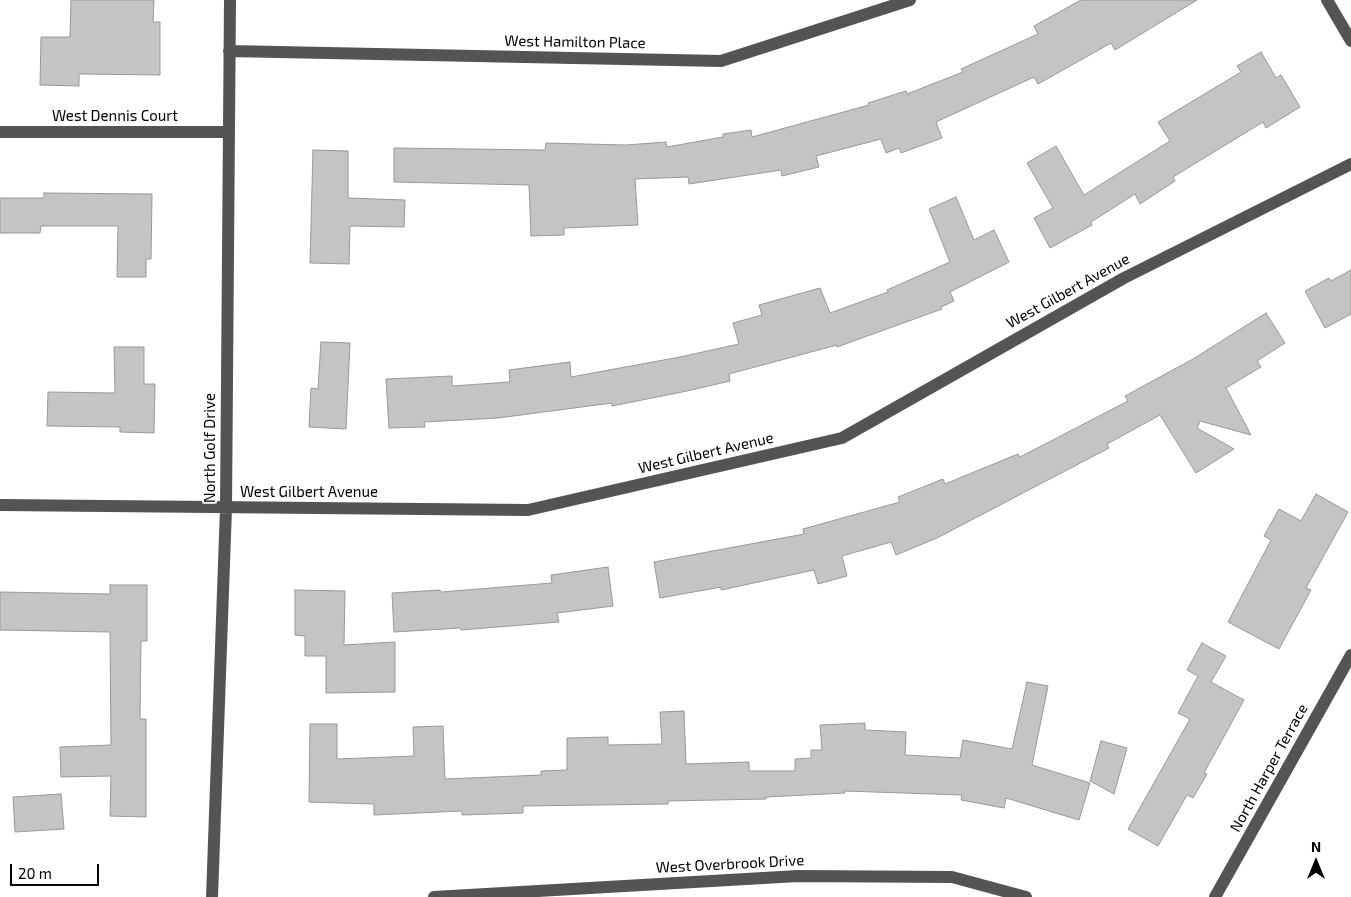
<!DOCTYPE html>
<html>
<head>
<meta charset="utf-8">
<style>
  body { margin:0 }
  #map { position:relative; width:1351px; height:897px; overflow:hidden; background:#fff; font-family:"Exo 2",sans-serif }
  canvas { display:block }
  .north { position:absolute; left:1291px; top:837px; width:50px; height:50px; -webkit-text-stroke:4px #fff; paint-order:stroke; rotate:0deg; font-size:14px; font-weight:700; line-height:20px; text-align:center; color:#000 }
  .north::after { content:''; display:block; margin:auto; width:18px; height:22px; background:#000; clip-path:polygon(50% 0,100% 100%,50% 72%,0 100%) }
  .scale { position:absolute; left:10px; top:864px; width:89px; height:22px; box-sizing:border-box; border:2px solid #000; border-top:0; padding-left:6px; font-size:15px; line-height:18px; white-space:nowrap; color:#000; -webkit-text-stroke:4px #fff; paint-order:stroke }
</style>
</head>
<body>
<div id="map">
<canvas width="1351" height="897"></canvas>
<div class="north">N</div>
<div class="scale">20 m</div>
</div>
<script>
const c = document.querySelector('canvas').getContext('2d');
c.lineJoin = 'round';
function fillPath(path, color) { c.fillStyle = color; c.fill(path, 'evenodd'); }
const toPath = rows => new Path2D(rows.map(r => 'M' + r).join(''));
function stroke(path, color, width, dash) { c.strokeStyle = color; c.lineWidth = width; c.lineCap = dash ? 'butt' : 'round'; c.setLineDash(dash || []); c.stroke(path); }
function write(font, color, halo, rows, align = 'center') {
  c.font = font + ' "Exo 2",sans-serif'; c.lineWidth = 4; c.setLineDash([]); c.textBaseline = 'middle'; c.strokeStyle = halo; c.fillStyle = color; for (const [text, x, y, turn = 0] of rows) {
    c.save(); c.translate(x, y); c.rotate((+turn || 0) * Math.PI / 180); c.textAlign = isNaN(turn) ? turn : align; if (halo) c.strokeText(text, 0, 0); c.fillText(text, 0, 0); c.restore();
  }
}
const building = toPath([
  [71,0,154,0,153,22,160,22,160,75,79,74,79,86,40,85,41,37,70,37,71,0],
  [1081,0,1197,0,1115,50,1111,43,1038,84,1034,77,936,122,942,138,901,153,899,148,886,153,881,139,816,156,819,167,782,176,781,170,689,184,688,177,635,179,638,225,564,228,564,235,531,236,529,185,394,182,394,148,545,150,546,143,626,145,666,142,667,147,723,137,723,134,751,130,752,137,869,105,868,103,906,91,907,94,963,72,961,69,1038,34,1034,26,1081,0],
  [1261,52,1276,78,1281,75,1300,107,1266,128,1263,122,1173,177,1175,181,1140,204,1135,194,1091,222,1092,225,1050,248,1034,218,1053,208,1027,163,1056,146,1084,195,1170,141,1158,122,1241,72,1237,66,1261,52],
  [313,150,348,151,348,198,405,200,404,227,350,226,349,264,310,263,313,150],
  [44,193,152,194,151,259,146,259,146,277,117,277,118,226,41,226,40,233,0,233,0,198,44,198,44,193],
  [956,197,974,240,994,230,1009,262,950,292,954,301,941,307,942,309,837,347,837,345,729,374,730,381,687,391,612,406,612,403,498,418,424,422,425,427,389,428,386,379,452,376,452,386,510,382,509,370,570,362,571,377,680,357,739,344,733,323,762,315,759,305,820,288,830,313,888,292,887,290,950,262,929,209,956,197],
  [1351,270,1351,314,1325,328,1305,291,1329,278,1331,281,1351,270],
  [1266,313,1285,343,1257,361,1261,367,1226,388,1251,435,1200,421,1197,428,1234,449,1196,473,1160,415,1107,444,1109,448,937,538,896,555,891,542,842,556,847,576,818,584,814,570,721,590,721,587,660,598,654,562,804,534,803,529,900,502,898,497,943,479,945,484,1018,454,1020,457,1128,401,1125,396,1193,359,1266,313],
  [321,342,350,343,346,429,309,427,311,388,318,389,321,342],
  [114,347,144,347,144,384,155,384,154,433,120,432,120,427,47,426,48,392,115,393,114,347],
  [1316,494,1348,512,1306,588,1311,590,1279,649,1228,622,1271,540,1264,536,1279,509,1301,521,1316,494],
  [608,567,613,606,557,613,559,622,461,630,460,628,394,632,392,593,440,590,441,592,552,583,551,575,608,567],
  [110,585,147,585,147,641,141,641,140,719,146,719,146,817,110,816,111,776,61,777,60,747,111,745,110,632,0,630,0,592,110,594,110,585],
  [295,590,345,591,344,645,395,642,395,692,326,693,326,656,305,656,305,636,295,635,295,590],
  [1202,643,1226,656,1211,682,1244,700,1204,773,1207,774,1193,798,1187,795,1158,846,1128,829,1190,719,1178,713,1198,676,1187,670,1202,643],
  [1027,682,1048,686,1032,765,1090,783,1079,820,1006,798,1004,808,961,800,962,795,844,791,845,793,766,797,766,799,668,801,668,804,523,806,523,813,462,815,462,811,374,815,374,804,309,802,310,724,337,724,337,759,414,756,413,727,443,726,445,779,541,775,541,771,567,770,567,738,608,737,608,745,662,744,660,712,684,711,686,764,749,762,749,771,795,771,795,759,811,758,811,750,822,750,820,725,865,723,865,730,906,732,905,755,960,758,963,740,1012,749,1027,682],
  [1101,741,1127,748,1114,794,1090,781,1101,741],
  [61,794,64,829,15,832,13,797,61,794]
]);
const minor = toPath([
  [1327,0,1351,41],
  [229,51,721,61,910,0],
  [0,132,229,132],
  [0,505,528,510,842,438,1124,278,1351,164],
  [212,897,226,508,230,0],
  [434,897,798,876,952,877,1026,897],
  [1215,897,1351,655]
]);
const streetNames = [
  ["West Hamilton Place",575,42,1],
  ["West Dennis Court",115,116],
  ["West Gilbert Avenue",1068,291,-29],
  ["North Golf Drive",210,448,-90],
  ["West Gilbert Avenue",706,453,-13],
  ["West Gilbert Avenue",309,492],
  ["North Harper Terrace",1269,768,-61],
  ["West Overbrook Drive",730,864,-3]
];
fillPath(building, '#c4c4c4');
stroke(building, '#989898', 1);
stroke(minor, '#545454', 12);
write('15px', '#000', '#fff', streetNames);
</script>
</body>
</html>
